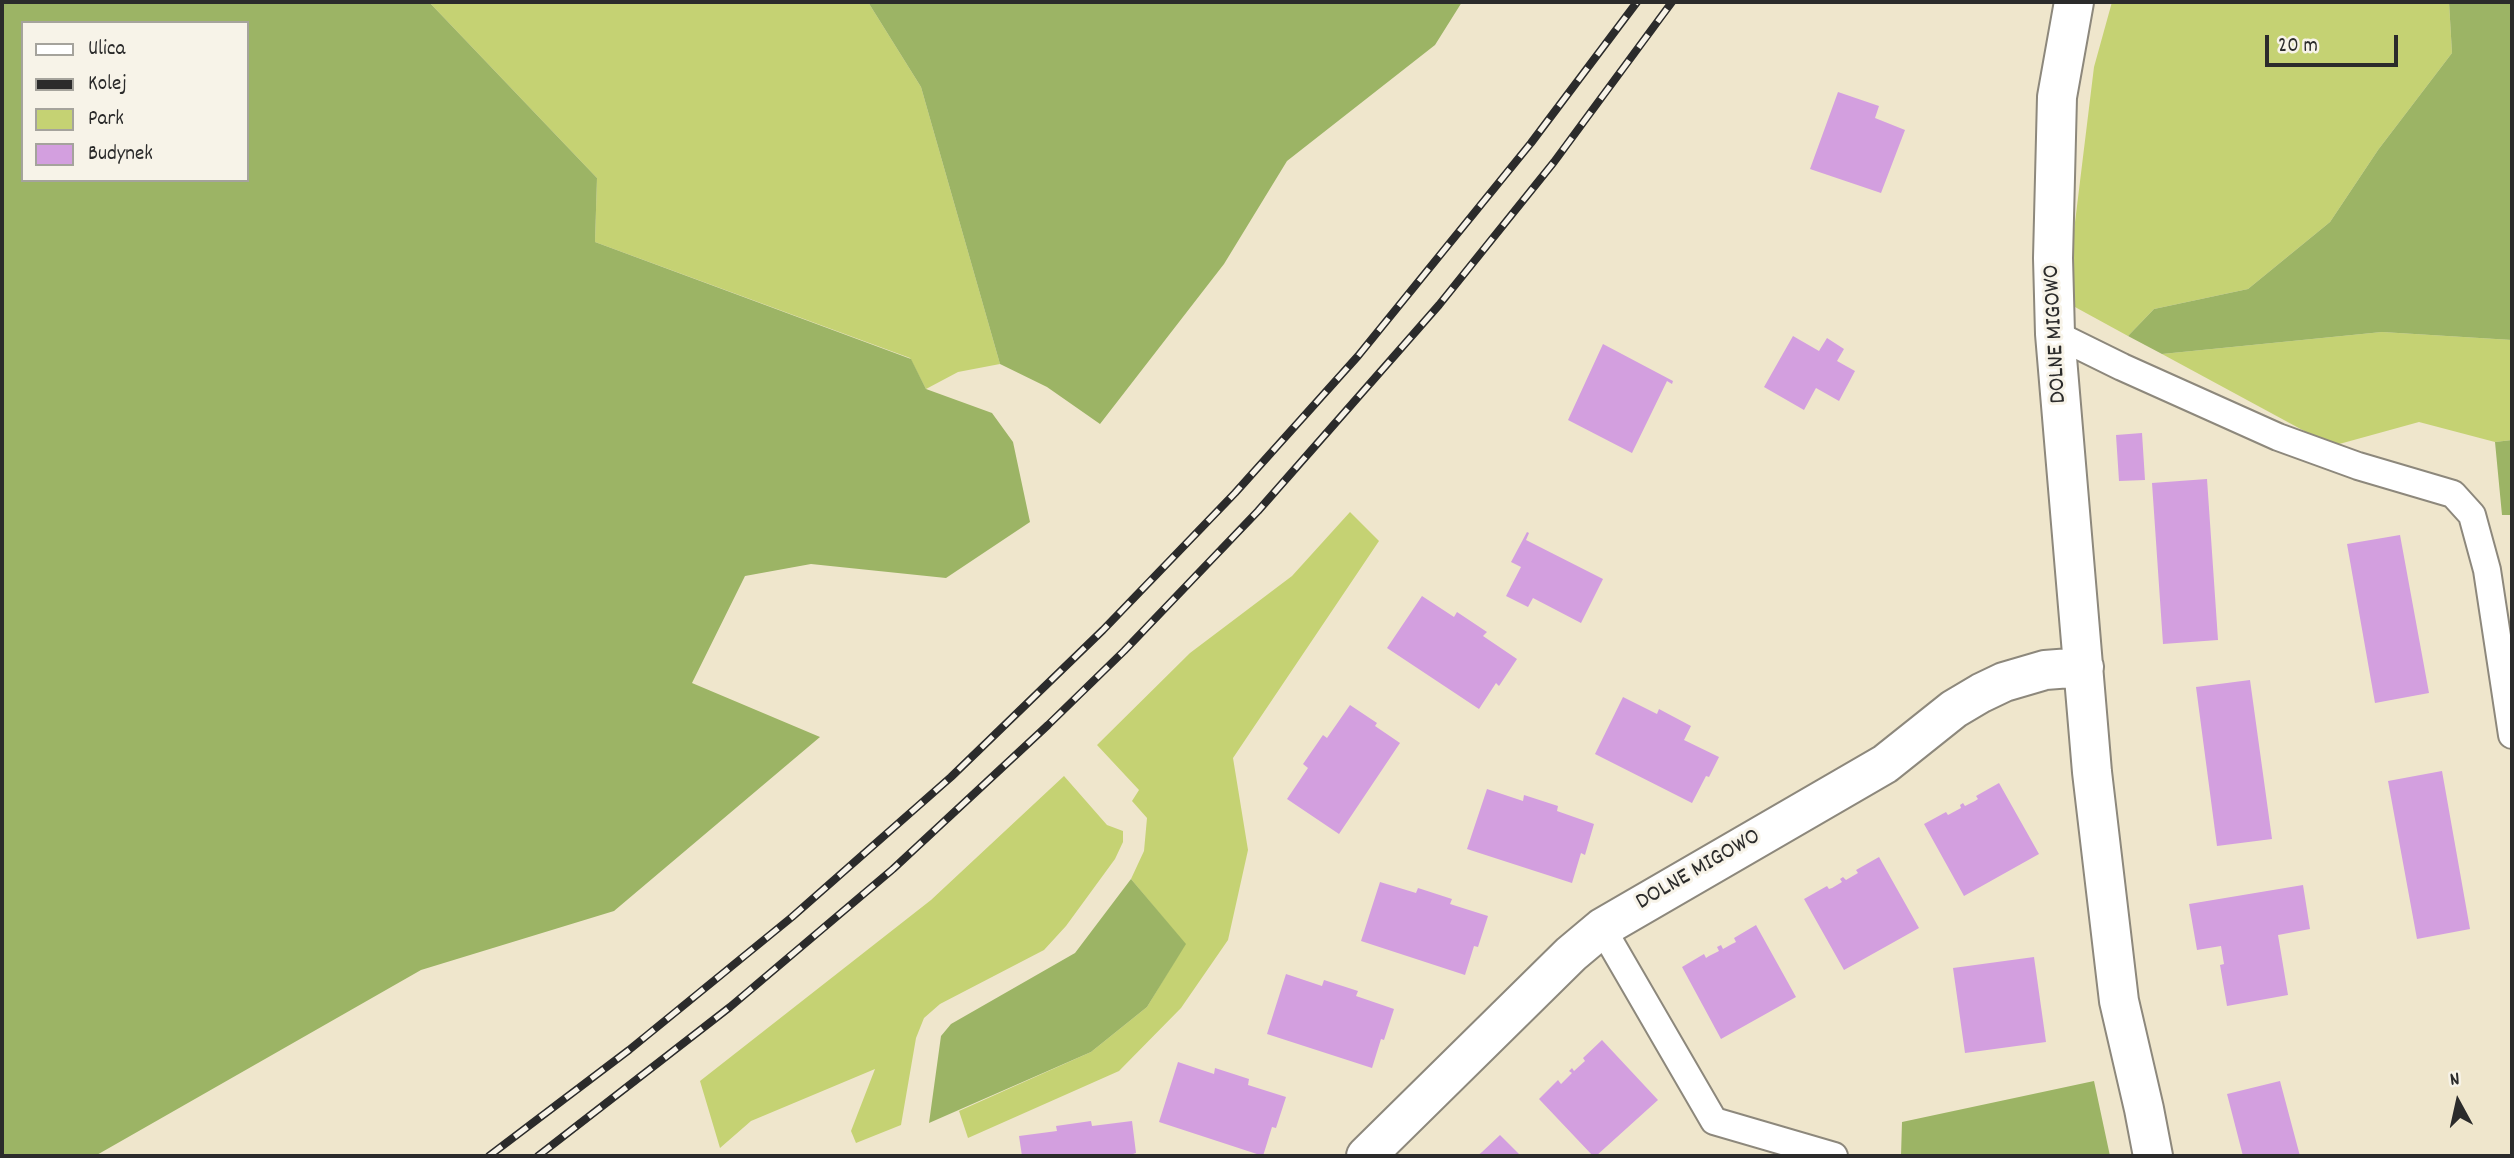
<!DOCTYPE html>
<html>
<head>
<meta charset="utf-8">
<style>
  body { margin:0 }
  #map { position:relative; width:2514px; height:1158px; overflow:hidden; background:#efe6cc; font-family:Dekko,sans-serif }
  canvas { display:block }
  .frame { position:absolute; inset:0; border:4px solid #2b2b2b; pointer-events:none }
  .legend { position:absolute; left:21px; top:21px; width:228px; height:161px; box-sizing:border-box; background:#f7f3e8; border:2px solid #a5a39c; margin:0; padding:9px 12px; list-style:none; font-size:21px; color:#2b2b2b }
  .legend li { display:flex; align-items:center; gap:14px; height:35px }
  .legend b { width:35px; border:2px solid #a5a39c }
  .north { position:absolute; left:2423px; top:1067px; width:70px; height:70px; -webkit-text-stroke:5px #f7f3e8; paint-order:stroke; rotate:352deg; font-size:19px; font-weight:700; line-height:28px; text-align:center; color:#2b2b2b }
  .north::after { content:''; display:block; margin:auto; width:24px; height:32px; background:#2b2b2b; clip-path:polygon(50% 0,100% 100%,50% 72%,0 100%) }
  .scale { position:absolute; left:2265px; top:35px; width:133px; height:32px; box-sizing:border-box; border:4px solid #2b2b2b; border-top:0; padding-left:9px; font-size:21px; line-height:24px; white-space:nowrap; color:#2b2b2b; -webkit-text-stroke:5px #f7f3e8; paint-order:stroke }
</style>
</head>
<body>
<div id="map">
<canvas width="2514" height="1158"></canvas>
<div class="frame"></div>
<ul class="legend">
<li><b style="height:9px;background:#fff"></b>Ulica</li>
<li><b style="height:9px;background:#2b2b2b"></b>Kolej</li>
<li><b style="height:19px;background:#c5d273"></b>Park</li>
<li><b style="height:19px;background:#d39fdf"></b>Budynek</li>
</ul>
<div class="north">N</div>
<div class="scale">20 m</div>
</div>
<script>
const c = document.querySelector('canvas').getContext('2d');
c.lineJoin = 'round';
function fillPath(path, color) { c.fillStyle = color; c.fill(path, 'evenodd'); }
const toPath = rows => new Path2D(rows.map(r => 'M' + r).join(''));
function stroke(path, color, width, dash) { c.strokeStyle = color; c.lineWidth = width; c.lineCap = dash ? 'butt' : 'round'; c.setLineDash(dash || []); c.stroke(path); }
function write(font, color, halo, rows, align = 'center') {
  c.font = font + ' Dekko,sans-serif'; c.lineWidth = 6; c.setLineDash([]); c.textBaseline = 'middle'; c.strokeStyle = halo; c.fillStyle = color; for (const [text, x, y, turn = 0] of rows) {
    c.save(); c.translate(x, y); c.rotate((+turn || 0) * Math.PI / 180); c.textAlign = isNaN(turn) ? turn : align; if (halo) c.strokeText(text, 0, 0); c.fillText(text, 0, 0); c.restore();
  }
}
const green = toPath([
  [429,2,868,2,921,87,1000,364,958,372,926,389,910,358,595,242,597,178],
  [2112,2,2449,2,2452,53,2378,150,2330,222,2248,289,2154,309,2128,336,2075,307,2071,255,2094,67],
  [2382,332,2512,340,2512,440,2495,442,2419,422,2332,446,2162,354],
  [1350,512,1379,541,1233,758,1248,850,1228,940,1181,1008,1119,1071,968,1138,959,1111,1091,1052,1147,1007,1185,944,1131,879,1144,851,1147,818,1132,801,1139,790,1097,745,1190,653,1292,576],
  [1064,776,1107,825,1123,831,1123,842,1115,859,1066,926,1044,950,940,1004,924,1018,916,1038,901,1125,856,1143,851,1131,875,1069,751,1121,720,1148,700,1081,931,900]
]);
const forest = toPath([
  [2,2,429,2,597,178,595,242,911,359,926,389,992,413,1013,442,1030,522,946,578,811,564,745,576,692,683,820,737,614,911,421,970,95,1156,2,1156],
  [23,23,247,23,247,180,23,180],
  [868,2,1462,2,1435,45,1287,161,1224,264,1100,424,1047,387,1000,364,921,87],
  [2449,2,2512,2,2512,340,2382,332,2162,354,2128,336,2154,309,2248,289,2330,222,2378,150,2452,53],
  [2512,440,2512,515,2502,515,2495,442],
  [1131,879,1186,944,1147,1007,1091,1052,929,1123,941,1036,951,1024,1075,953],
  [2094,1081,2110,1156,1901,1156,1902,1122]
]);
const building = toPath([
  [1838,92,1879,106,1875,118,1905,130,1881,193,1810,169],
  [1793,336,1819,351,1827,338,1844,349,1837,361,1855,371,1839,401,1816,388,1804,410,1764,387],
  [1603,344,1673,381,1672,384,1667,381,1632,453,1568,420],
  [2142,433,2145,480,2119,481,2116,435],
  [2207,479,2218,640,2163,644,2152,483],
  [1527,532,1529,533,1526,540,1603,579,1581,623,1533,598,1528,607,1506,596,1521,567,1511,562],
  [2400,535,2429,693,2375,703,2347,544],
  [1422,596,1454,617,1457,612,1487,632,1483,636,1517,659,1499,686,1496,683,1479,709,1387,648],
  [2250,680,2272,839,2217,846,2196,687],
  [1623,697,1657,714,1659,709,1691,726,1684,740,1719,757,1709,777,1706,776,1692,803,1595,754],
  [1350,705,1377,723,1375,726,1400,743,1339,834,1287,799,1308,768,1303,764,1323,735,1327,738],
  [2442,771,2470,929,2417,939,2388,781],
  [1999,783,2039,854,1964,896,1924,824,1946,812,1948,815,1961,808,1960,805,1963,803,1965,806,1975,801,1978,799,1976,796],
  [1487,789,1523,801,1524,795,1558,806,1557,811,1594,824,1585,855,1581,853,1572,883,1467,849],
  [1879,857,1919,928,1844,970,1804,899,1827,886,1829,889,1832,888,1842,882,1840,879,1843,877,1846,880,1858,873,1856,870],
  [1380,882,1416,893,1418,888,1452,899,1450,904,1488,916,1478,947,1474,946,1465,975,1361,941],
  [2303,885,2310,929,2278,935,2288,995,2227,1006,2220,965,2224,964,2221,946,2197,950,2189,904],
  [1756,925,1796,997,1721,1039,1682,967,1704,954,1706,958,1709,956,1719,951,1717,947,1721,945,1723,949,1732,944,1736,942,1734,938],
  [2034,957,2046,1042,1965,1053,1953,968],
  [1286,974,1322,986,1324,980,1358,991,1356,996,1394,1009,1384,1040,1381,1039,1372,1068,1267,1034],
  [1602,1040,1658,1100,1596,1156,1593,1156,1539,1099,1558,1080,1561,1084,1572,1073,1569,1071,1572,1068,1574,1071,1585,1061,1583,1058],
  [1178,1062,1214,1074,1215,1068,1249,1079,1248,1085,1286,1097,1276,1128,1272,1127,1263,1156,1159,1122],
  [2280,1081,2300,1156,2243,1156,2227,1094],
  [1091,1121,1092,1126,1132,1121,1136,1153,1133,1154,1133,1156,1022,1156,1019,1136,1057,1131,1056,1126],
  [1500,1135,1521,1156,1477,1156,1482,1152]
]);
const service = toPath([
  [2055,334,2122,367,2278,437,2358,466,2453,494,2472,515,2487,570,2512,735],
  [1602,928,1714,1121,1834,1156]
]);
const minor = toPath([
  [2074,2,2057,97,2053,258,2055,334,2092,772,2119,1001,2144,1109,2153,1156],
  [1366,1156,1571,954,1602,928,1885,764,1954,709,1981,693,2004,682,2045,670,2084,667]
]);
const rail = toPath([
  [489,1156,629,1050,792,917,951,777,1103,630,1235,493,1358,356,1531,143,1637,2],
  [538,1156,730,1007,893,869,1048,725,1124,651,1258,511,1439,305,1554,162,1672,2]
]);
const streetNames = [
  ["DOLNE MIGOWO",2057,334,-93],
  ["DOLNE MIGOWO",1699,871,-30]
];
fillPath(green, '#c5d273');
fillPath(forest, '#9cb465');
fillPath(building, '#d39fdf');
stroke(service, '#8d887c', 30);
stroke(minor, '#8d887c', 42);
stroke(service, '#fff', 26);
stroke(minor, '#fff', 38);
stroke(rail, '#2b2b2b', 8);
stroke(rail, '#f7f3e8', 5, [16]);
write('24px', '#2b2b2b', '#f7f3e8', streetNames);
</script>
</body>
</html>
